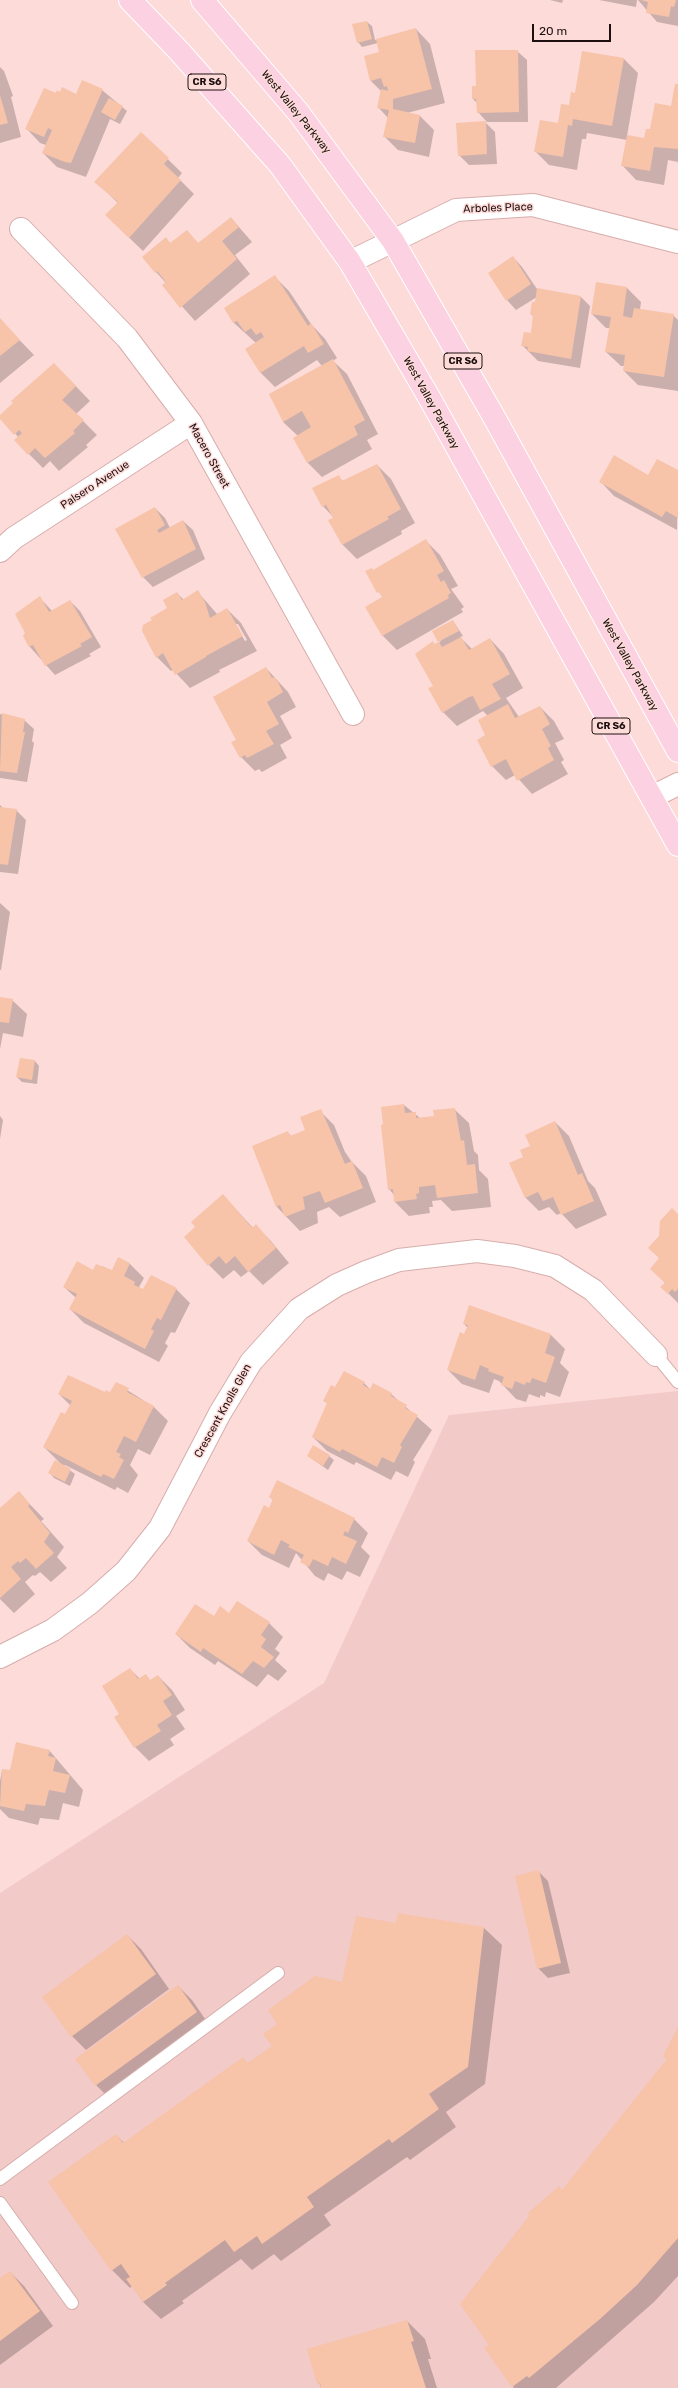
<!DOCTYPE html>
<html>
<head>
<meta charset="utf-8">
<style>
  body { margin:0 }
  #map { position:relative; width:678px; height:2388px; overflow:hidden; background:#fddbd9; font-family:Rubik,sans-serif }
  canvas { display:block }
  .scale { position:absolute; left:532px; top:24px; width:79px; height:18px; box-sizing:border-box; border:2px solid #1e1010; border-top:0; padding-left:5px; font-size:12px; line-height:14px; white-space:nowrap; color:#1e1010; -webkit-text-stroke:3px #fddbd9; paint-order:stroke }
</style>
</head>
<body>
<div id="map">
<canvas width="678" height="2388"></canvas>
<div class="scale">20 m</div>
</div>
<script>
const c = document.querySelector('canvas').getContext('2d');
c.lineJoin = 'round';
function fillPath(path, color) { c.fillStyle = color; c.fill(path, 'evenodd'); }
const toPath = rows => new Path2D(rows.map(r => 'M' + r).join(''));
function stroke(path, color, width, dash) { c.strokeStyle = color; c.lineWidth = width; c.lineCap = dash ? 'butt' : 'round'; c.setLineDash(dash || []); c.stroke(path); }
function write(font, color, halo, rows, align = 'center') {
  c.font = font + ' Rubik,sans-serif'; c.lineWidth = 3; c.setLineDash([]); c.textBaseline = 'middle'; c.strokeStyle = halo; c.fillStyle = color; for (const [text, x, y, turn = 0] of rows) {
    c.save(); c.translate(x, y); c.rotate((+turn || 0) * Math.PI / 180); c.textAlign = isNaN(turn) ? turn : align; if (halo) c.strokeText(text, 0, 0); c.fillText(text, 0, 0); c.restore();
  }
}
const built = toPath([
  [678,1391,678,2388,0,2388,0,1893,324,1683,449,1415]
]);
const shadow = toPath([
  [550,0,563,0,562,3],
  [599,0,637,0,636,7],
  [638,0,678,0,678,26,657,22],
  [367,22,372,26,375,40,416,29,430,44,445,103,407,113,420,116,434,130,429,157,398,150,384,136,388,118,378,107,381,91,371,81,380,53,378,43,362,47,358,42],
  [517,51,527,60,528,122,487,122,478,112,477,103,473,99,477,87],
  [624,59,638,73,627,136,644,139,672,107,678,85,678,162,668,160,664,185,636,180,622,165,627,140,587,133,586,139,582,139,577,170,549,165,535,151,558,124,576,94],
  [0,67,4,71,12,93,13,96,11,97,21,137,0,143],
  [102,90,127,111,120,124,110,119,86,177,57,167,43,153,46,145,40,143,26,128,56,95,77,95],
  [485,122,495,132,497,164,469,165,459,155],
  [141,133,182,173,178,178,194,194,143,251,120,229,118,203,96,182],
  [231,218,252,242,235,255,250,274,195,321,163,285,166,283,156,272,166,239,171,244,186,231,199,244],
  [513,257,522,267,537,289,581,297,590,306,580,368,538,361,523,346,531,334,534,317,531,314,537,297,516,310,507,300],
  [275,277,289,291,311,324,325,339,337,358,333,361,347,374,378,434,367,440,372,449,322,477,308,463,294,438,298,436,283,422,322,366,317,360,275,387,261,373,256,343,234,323,225,308],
  [627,288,641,302,640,310,673,315,678,320,678,391,638,385,624,371,624,366,621,366,606,352,610,328,606,328,592,314],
  [0,320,34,355,0,383],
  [68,378,90,401,76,414,97,435,86,445,88,447,59,471,50,461,43,468,29,454,19,438,0,416,14,403],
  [377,465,391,479,415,523,401,531,402,534,357,559,343,545,329,521,334,518,323,506,338,477,343,481],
  [678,472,677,530,614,496,600,481],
  [155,508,165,518,170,528,183,521,193,530,205,559,153,587,143,577],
  [426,541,440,555,458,586,451,589,464,607,461,609,463,612,397,650,383,636,383,598,366,572,373,571],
  [197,591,217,614,227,609,241,623,257,651,219,670,220,672,190,688,173,670,171,671,157,657,169,609,177,593,184,600],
  [235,624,238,624,247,640,245,641],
  [40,598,52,611,70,601,80,611,101,647,89,654,91,656,55,675,30,647,24,636],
  [453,621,463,636,460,637,472,649,490,639,504,654,523,688,506,698,519,717,540,707,554,721,564,739,555,743,564,760,561,762,568,774,532,794,515,775,506,780,492,766,486,735,488,716,483,711,457,726,443,712,434,686,433,643,435,645,440,642],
  [266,668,288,692,296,707,280,716,292,738,280,745,287,758,262,772,259,769,255,771,241,757,237,740],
  [0,714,24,720,34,729,32,741,34,743,27,782,0,778],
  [0,805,3,808,16,810,26,820,18,874,0,872],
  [0,903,10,912,1,970,0,970],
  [0,998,12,1000,27,1014,23,1037,3,1033,0,1049],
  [35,1061,39,1066,37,1084,22,1082,17,1077],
  [404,1105,420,1118,435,1117,454,1109,469,1123,474,1151,478,1155,479,1170,488,1179,491,1207,452,1211,441,1200,432,1201,433,1207,429,1207,430,1213,409,1216,395,1202,394,1195,389,1189],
  [320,1111,334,1125,345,1152,352,1162,366,1176,376,1202,340,1217,329,1207,317,1212,318,1223,300,1231,277,1207,253,1147,288,1133,292,1137,307,1131],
  [0,1116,3,1120,0,1139],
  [555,1122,569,1136,588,1181,595,1188,607,1215,576,1229,561,1213,557,1215,549,1207,539,1211,525,1197,524,1157],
  [223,1195,253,1228,256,1226,270,1240,289,1263,263,1285,249,1271,241,1277,234,1270,223,1279,209,1265,197,1227],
  [678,1215,678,1303,662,1287,665,1283,660,1258],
  [119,1258,130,1264,144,1278,139,1287,141,1289,176,1289,190,1303,175,1333,171,1332,165,1343,168,1346,159,1362,84,1323,70,1309,76,1298,64,1287,102,1266,112,1271],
  [464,1324,551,1335,565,1349,560,1363,569,1372,560,1397,546,1392,545,1397,540,1395,540,1398,529,1394,526,1402,516,1399,499,1381,494,1379,489,1393,462,1384,448,1370,468,1328],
  [116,1383,154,1407,168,1421,150,1455,138,1449,130,1465,138,1475,128,1493,117,1487,115,1490,65,1465,64,1466,75,1474,70,1486,54,1478,50,1473,62,1465,44,1447,71,1406,59,1394,111,1394],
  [364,1383,371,1390,391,1394,432,1430,413,1460,415,1462,408,1477,396,1471,391,1480,356,1462,354,1465,327,1451,313,1437,328,1404,324,1401,336,1388],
  [308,1456,329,1456,334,1460,328,1470],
  [19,1493,44,1519,41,1521,64,1547,57,1557,67,1568,51,1582,40,1572,35,1576,33,1575,25,1582,35,1594,14,1613,0,1599,0,1509],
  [270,1497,354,1519,368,1533,361,1547,370,1556,360,1577,347,1571,342,1580,328,1573,324,1581,315,1576,296,1553,289,1568,262,1555,248,1541,269,1509,273,1500],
  [230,1614,269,1623,283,1637,275,1649,280,1653,275,1660,287,1671,278,1681,268,1674,257,1687,218,1661,215,1665,190,1648,176,1634,214,1617],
  [130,1669,140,1679,146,1676,151,1681,158,1676,172,1690,185,1710,176,1716,185,1729,170,1739,174,1745,149,1761,135,1747],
  [49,1750,83,1790,79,1807,63,1803,59,1820,40,1818,38,1825,9,1818,0,1809,0,1781,2,1770,11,1772],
  [538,1871,548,1881,570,1973,548,1978,538,1968],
  [397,1924,484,1928,502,1945,485,2084,446,2112,456,2127,410,2160,407,2157,324,2215,331,2225,281,2261,274,2254,252,2270,241,2259,182,2301,184,2303,161,2319,143,2302,132,2286,130,2288,112,2270,49,2182,116,2135,124,2143,273,2047,343,1983],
  [127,1935,141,1949,169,1989,86,2050,72,2036],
  [178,1986,192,2000,210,2026,110,2099,96,2085],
  [678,2029,678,2276,654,2302,556,2388,514,2388,490,2345,563,2191,668,2059],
  [10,2272,24,2286,53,2326,0,2365,0,2279],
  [407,2321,425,2339,431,2359,428,2359,437,2388,321,2388,308,2350]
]);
const building = toPath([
  [641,0,676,0,674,7,671,6,669,17,646,13,648,2],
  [367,21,372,39,357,43,352,24],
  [416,28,432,89,393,99,393,109,420,115,415,143,383,137,389,110,377,108,381,89,388,91,387,86,384,87,381,78,370,81,364,56,379,52,376,39],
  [475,50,518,50,519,112,477,113,476,99,472,99,472,86,476,86],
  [582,51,624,58,612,126,573,119,572,126,568,125,563,157,534,152,540,120,558,123,561,104,569,105,571,92,575,93],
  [82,80,103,89,71,163,65,162,42,153,52,130,48,128,44,137,25,129,44,88,56,93,57,90,60,92,62,87,76,94],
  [675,84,678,84,678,149,654,147,650,171,621,166,627,135,644,138,646,129,650,129,655,103,671,106],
  [0,95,8,123,0,125],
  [109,98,123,106,115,120,101,112],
  [486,121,487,154,458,156,456,123],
  [141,132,169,158,164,164,181,180,129,238,105,215,118,202,94,182],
  [231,217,239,227,222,241,237,259,180,308,162,285,166,282,157,271,155,273,142,257,166,237,170,243,187,230,198,243],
  [513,256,531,284,506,301,488,273],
  [275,275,308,326,311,323,324,344,308,353,304,346,260,373,245,349,264,337,261,332,256,335,251,328,245,332,237,321,233,323,224,308],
  [596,282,627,287,623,316,632,318,634,308,674,314,664,377,623,371,625,355,605,352,611,317,591,314],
  [537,288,581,296,571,359,527,351,528,347,521,346,524,332,531,333,533,315,530,314,532,302,535,302],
  [0,318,20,340,0,356],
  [333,359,365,420,354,426,358,435,307,463,293,438,311,427,302,411,283,422,269,394],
  [54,363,76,386,62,400,84,420,73,431,75,433,45,458,35,448,28,455,14,440,22,433,19,430,14,435,0,419,0,415,13,403,11,401],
  [614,455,648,475,657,459,678,470,678,518,666,511,662,517,599,482],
  [377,464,401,509,387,517,389,519,342,545,328,520,333,518,326,505,322,507,312,488,339,475,342,481],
  [155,507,165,525,157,530,159,533,183,520,196,549,142,578,115,529],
  [426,539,444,571,437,575,441,582,444,580,451,593,448,595,449,598,382,636,365,607,382,597,379,592,377,593,365,571,372,568,373,570],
  [198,590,205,602,210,618,227,608,243,636,206,656,206,657,175,675,163,653,156,658,142,631,143,625,152,620,150,618,167,608,163,600,177,592,182,600],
  [40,596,49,612,70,600,92,637,80,644,82,646,45,666,33,645,29,647,23,636,25,633,15,614],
  [453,620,459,631,438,642,432,631],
  [461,637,469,650,490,638,510,674,492,684,501,699,480,710,473,696,469,697,442,713,428,688,433,686,415,654,433,641,434,644,439,642,442,647],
  [266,667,272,678,274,677,278,682,283,692,267,702,279,724,266,731,274,744,247,758,245,755,240,758,231,742,236,740,213,697],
  [508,704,515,718,540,706,550,724,542,729,551,746,548,748,554,760,517,781,506,759,491,767,477,740,485,735,478,720],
  [2,713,25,719,23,732,25,732,17,773,0,771],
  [0,807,17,809,8,865,0,864],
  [0,997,13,999,9,1023,0,1022],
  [20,1058,35,1060,32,1080,16,1077],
  [404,1104,405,1113,416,1112,416,1118,434,1116,433,1110,455,1108,461,1141,464,1140,467,1165,475,1164,478,1193,437,1198,435,1185,419,1187,419,1193,416,1194,417,1199,394,1202,393,1189,388,1190,381,1125,383,1124,381,1107],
  [321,1109,345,1164,352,1161,363,1188,325,1203,320,1191,303,1197,305,1209,285,1217,280,1205,276,1207,252,1146,288,1131,290,1136,305,1130,300,1117],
  [555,1121,578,1175,582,1173,594,1201,561,1215,553,1197,543,1201,538,1192,525,1198,509,1163,523,1157,520,1150,530,1146,525,1135],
  [223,1194,252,1228,256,1224,276,1248,248,1272,235,1256,226,1264,219,1256,208,1266,184,1237,195,1227,191,1222],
  [672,1208,678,1214,678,1289,675,1292,672,1289,668,1294,660,1287,665,1283,650,1269,659,1258,648,1248,659,1236,660,1221],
  [118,1257,130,1263,124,1276,135,1282,134,1285,143,1289,151,1275,177,1288,161,1320,157,1318,151,1329,154,1331,145,1349,69,1309,77,1294,63,1287,77,1261,93,1270,96,1264,112,1270],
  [469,1305,551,1334,545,1353,555,1357,546,1383,532,1378,530,1383,526,1382,525,1385,515,1381,512,1389,501,1385,504,1377,488,1371,489,1369,480,1365,475,1380,447,1370,460,1332,464,1334,468,1325,463,1324],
  [344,1371,365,1382,363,1385,370,1389,373,1383,392,1393,391,1396,407,1405,405,1408,418,1415,400,1445,402,1447,394,1463,382,1457,377,1467,342,1449,340,1452,312,1437,327,1403,323,1401,331,1385,335,1387],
  [68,1375,105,1392,105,1390,110,1392,116,1382,129,1388,127,1392,154,1406,136,1442,124,1436,116,1452,121,1454,119,1457,124,1460,114,1479,103,1474,101,1477,43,1447,61,1412,65,1414,72,1401,58,1394],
  [313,1445,330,1455,323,1466,307,1456],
  [55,1460,71,1469,65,1482,48,1473],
  [277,1480,355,1518,348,1533,345,1531,343,1535,357,1541,346,1564,332,1557,328,1566,313,1559,309,1567,300,1562,304,1555,288,1547,290,1545,281,1540,274,1555,247,1541,264,1505,269,1508,273,1499,269,1497],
  [19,1491,30,1504,28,1506,50,1533,44,1542,54,1553,36,1569,26,1558,20,1563,18,1561,11,1567,21,1579,0,1598,0,1508],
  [237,1601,270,1622,261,1635,266,1639,261,1647,274,1657,264,1668,253,1661,242,1674,203,1648,201,1652,175,1634,195,1604,214,1616,220,1606,229,1613],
  [130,1668,138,1679,146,1674,150,1680,158,1675,172,1695,163,1701,172,1715,157,1725,161,1731,134,1748,114,1717,119,1714,102,1686],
  [16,1742,50,1750,48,1756,56,1758,53,1771,70,1775,65,1793,49,1790,45,1806,26,1804,24,1811,0,1806,2,1769,10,1770],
  [539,1870,561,1963,537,1969,515,1876],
  [398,1913,484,1927,468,2067,429,2094,439,2109,392,2143,389,2139,307,2197,314,2207,262,2244,257,2236,234,2252,225,2240,165,2283,167,2285,143,2302,126,2279,130,2277,121,2264,111,2271,48,2182,116,2134,123,2143,243,2057,248,2063,272,2046,263,2034,277,2024,268,2010,315,1976,342,1982,356,1916,396,1923],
  [127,1934,156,1974,71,2037,42,1997],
  [178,1985,197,2012,95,2086,75,2059],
  [678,2027,678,2238,637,2285,600,2319,529,2378,527,2376,512,2387,484,2348,489,2345,460,2304,529,2216,528,2213,559,2186,562,2190,667,2059,663,2056],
  [10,2271,40,2311,0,2341,0,2278],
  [407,2320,414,2341,411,2342,426,2388,321,2388,320,2383,317,2384,307,2349]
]);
const lane = toPath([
  [656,1355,678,1382],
  [0,2179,278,1973],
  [0,2203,72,2303]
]);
const street = toPath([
  [21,229,127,338,191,423,353,714],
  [350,262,456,210,533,205,678,242],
  [0,551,14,538,191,423],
  [652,797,678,784],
  [0,1657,53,1630,90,1603,126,1571,160,1528,220,1413,251,1362,299,1309,337,1285,366,1272,399,1260,477,1251,515,1256,555,1266,593,1290,656,1355]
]);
const primary = toPath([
  [130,0,179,51,280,165,350,262,430,399,678,845],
  [202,0,298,112,393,241,494,417,678,751]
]);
const shields = [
  [207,82,38],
  [463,361,38],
  [611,726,38]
];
const shieldNames = [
  ["CR S6",207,82],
  ["CR S6",463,361],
  ["CR S6",611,726]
];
const streetNames = [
  ["West Valley Parkway",296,112,51],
  ["Arboles Place",498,208,-2],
  ["West Valley Parkway",431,403,61],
  ["Macero Street",209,456,61],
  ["Palsero Avenue",95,485,-33],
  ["West Valley Parkway",630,665,61],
  ["Crescent Knolls Glen",223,1411,-61]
];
fillPath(built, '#f2cac8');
fillPath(shadow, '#0003');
fillPath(building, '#f7c3a9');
stroke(lane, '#d6aeac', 14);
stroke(street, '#d6aeac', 24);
stroke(primary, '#fff', 24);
stroke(lane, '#fff', 12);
stroke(street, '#fff', 22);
stroke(primary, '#fcd1e1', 22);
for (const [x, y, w] of shields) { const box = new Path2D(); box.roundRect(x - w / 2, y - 8, w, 16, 3); c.fillStyle = '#fddbd9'; c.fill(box); stroke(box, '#1e1010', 1); }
write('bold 10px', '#1e1010', null, shieldNames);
write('11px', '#1e1010', '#fddbd9', streetNames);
</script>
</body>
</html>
